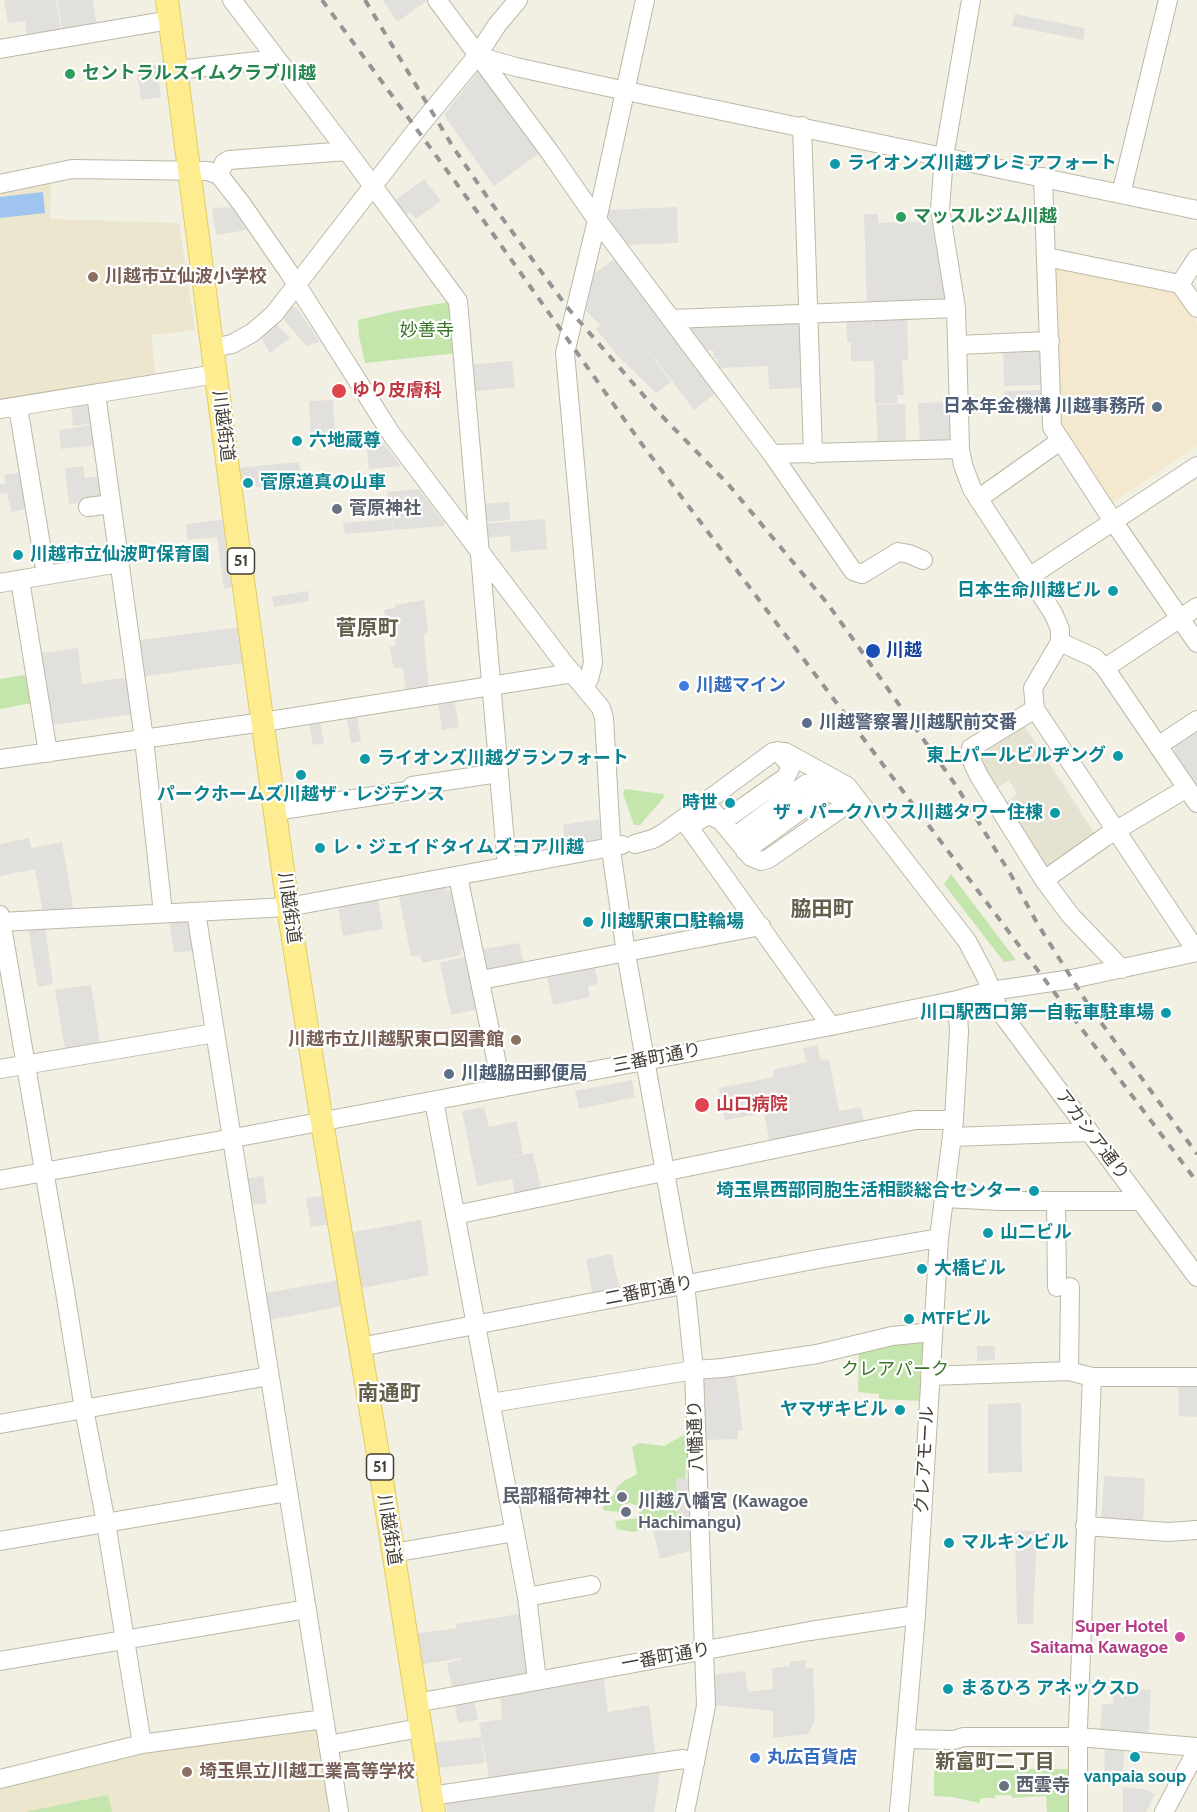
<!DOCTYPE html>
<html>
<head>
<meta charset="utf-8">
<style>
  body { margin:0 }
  canvas { display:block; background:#f2efe3 }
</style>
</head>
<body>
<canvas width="1197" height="1812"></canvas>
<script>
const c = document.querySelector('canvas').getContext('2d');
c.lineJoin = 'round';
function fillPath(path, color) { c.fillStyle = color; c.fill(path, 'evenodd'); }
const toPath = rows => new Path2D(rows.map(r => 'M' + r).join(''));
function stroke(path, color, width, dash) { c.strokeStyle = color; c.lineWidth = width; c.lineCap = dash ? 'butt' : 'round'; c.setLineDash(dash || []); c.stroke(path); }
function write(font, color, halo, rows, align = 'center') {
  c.font = font + ' Cabin,"Noto Sans JP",sans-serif'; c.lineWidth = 4.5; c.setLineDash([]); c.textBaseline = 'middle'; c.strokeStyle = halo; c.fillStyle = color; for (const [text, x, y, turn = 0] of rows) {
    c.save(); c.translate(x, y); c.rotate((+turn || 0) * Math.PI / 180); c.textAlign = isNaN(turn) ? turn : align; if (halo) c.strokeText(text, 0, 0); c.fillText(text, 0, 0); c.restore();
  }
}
const residential = toPath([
  [1024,725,1095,834,1050,868,1042,867,1004,804,1017,794,1009,780,994,791,975,751]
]);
const commercial = toPath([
  [1059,267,1169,290,1178,295,1197,323,1197,445,1109,505,1058,426,1053,272]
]);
const education = toPath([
  [51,179,50,219,179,223,195,330,151,335,156,379,0,403,0,190],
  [318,1724,333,1812,0,1812,0,1784,144,1747]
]);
const green = toPath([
  [454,301,458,353,365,363,359,336,358,320,396,311],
  [31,674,37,702,0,709,0,679],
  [625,789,663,794,665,796,640,825,634,825,623,794],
  [951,874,1016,960,1004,962,944,884],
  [927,1337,921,1401,879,1399,879,1394,858,1392,859,1348],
  [689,1432,691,1452,686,1464,684,1519,676,1524,651,1530,646,1529,632,1532,617,1529,615,1521,639,1518,639,1507,630,1503,621,1505,619,1512,603,1510,604,1503,614,1495,617,1487,624,1481,637,1474,632,1447,639,1443,664,1446],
  [934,1769,1075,1769,1074,1812,1047,1812,1046,1796,1012,1798,1011,1795,995,1795,995,1798,981,1798,979,1803,953,1797,934,1796],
  [108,1795,112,1812,25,1812]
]);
const parking = toPath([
  [12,0,56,0,62,35,28,41,25,21,8,23,4,1],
  [57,0,93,0,97,29,63,34],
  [383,0,428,0,397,22],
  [1015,14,1085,28,1083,40,1012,26],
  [156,65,161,97,141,100,136,67],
  [480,69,541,152,494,186,444,115],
  [424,179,441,201,416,219,410,212,401,218,390,204],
  [232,207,246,230,216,235,212,208],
  [677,207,678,243,622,245,604,220,606,210],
  [864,214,878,214,878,223,931,221,947,305,867,308],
  [617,257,716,393,694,410,634,331,671,382,656,393,617,355,596,329,600,325,583,307,591,276],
  [291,306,296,307,320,342,306,346,280,315],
  [907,315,908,360,902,360,904,395,897,395,897,403,875,404,874,361,851,361,851,342,847,342,846,316,872,316,873,332,873,316],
  [803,319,806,388,769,389,768,366,718,368,718,359,714,359,713,350,700,350,690,331,690,323],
  [273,321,290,338,270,353,258,333],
  [1036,350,1041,354,1041,385,1004,386,1003,351],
  [512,361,515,387,470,392,467,365],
  [1041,390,1041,405,1004,406,1004,391],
  [333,400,335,437,311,439,309,401],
  [94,402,96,423,73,426,71,406],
  [950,402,951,441,920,442,918,403],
  [905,404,906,443,878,444,876,405],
  [97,424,99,445,61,449,59,430],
  [381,440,401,466,369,469,366,441],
  [299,462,301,482,256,487,255,478,239,479,238,468],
  [83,466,85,478,103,476,106,500,69,504,65,468],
  [23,472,29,508,11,512,7,493,0,494,0,484,5,483,6,487,4,475],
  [419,489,445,524,444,526,394,530,392,518,393,530,345,534,343,523,391,519,388,518,387,492],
  [509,502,510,520,481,522,480,504],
  [226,519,235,587,224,589,217,537,188,540,186,524],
  [545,519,547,549,511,552,510,536,483,538,482,524],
  [308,591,309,601,274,607,272,597],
  [424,600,428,631,424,636,429,689,406,693,403,669,394,667,393,665,390,647,396,645,393,626,387,627,384,610,395,608,395,605],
  [240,627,244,663,138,677,133,641],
  [78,648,82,684,129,677,134,714,45,726,35,654],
  [454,698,459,727,442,730,438,700],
  [357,715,361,741,351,743,346,716],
  [320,721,324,743,313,745,309,722],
  [1197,732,1197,790,1174,755,1175,747],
  [599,819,601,841,565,847,563,825],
  [29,838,31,848,62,842,74,912,43,913,35,869,0,876,0,844],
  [446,886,447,891,454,890,467,948,460,950,461,955,422,963,420,955,411,957,399,895],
  [377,895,383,929,343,936,337,903],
  [193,920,197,951,174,952,169,921],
  [45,927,53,984,38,987,28,928],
  [519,943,525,968,483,976,478,950],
  [471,955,482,1008,451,1015,440,963],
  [594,962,598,984,588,986,590,997,553,1005,546,972],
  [91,985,101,1049,66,1055,55,990],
  [817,1045,820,1060,829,1059,839,1111,861,1107,865,1126,770,1145,764,1113,725,1120,719,1088,774,1077,773,1070,806,1062,803,1048],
  [632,1080,635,1097,579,1109,575,1091],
  [484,1107,489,1127,517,1121,523,1154,507,1158,533,1153,542,1192,516,1198,512,1179,477,1186,462,1111],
  [263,1176,267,1203,246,1205,241,1179],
  [326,1195,331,1224,311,1227,306,1198],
  [421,1220,429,1275,357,1289,348,1233],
  [612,1254,620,1292,593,1297,586,1259],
  [339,1280,344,1306,264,1321,260,1294],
  [977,1346,995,1346,995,1360,977,1361],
  [735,1371,743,1430,738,1431,738,1439,701,1440,698,1375],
  [1197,1380,1197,1417,1179,1416,1178,1381],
  [1021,1403,1022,1472,988,1473,988,1404],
  [1104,1476,1145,1478,1143,1525,1101,1522],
  [689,1478,690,1521,678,1521,676,1479],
  [692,1524,693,1550,660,1559,653,1531],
  [1015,1531,1037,1531,1033,1624,1017,1624],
  [525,1613,533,1676,453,1692,447,1663,461,1660,463,1671,461,1658,419,1665,413,1634,457,1628,456,1624],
  [806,1660,805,1668,813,1668,815,1720,808,1734,773,1738,773,1711,715,1705,712,1675,745,1671,748,1692,773,1689,772,1668,790,1666,790,1662],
  [603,1674,608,1712,649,1705,656,1758,490,1782,479,1723,502,1719,500,1692],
  [1114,1688,1151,1690,1148,1738,1100,1737,1102,1704,1113,1704],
  [473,1695,478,1720,458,1723,454,1699],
  [481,1737,485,1763,436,1768,432,1743],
  [1105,1744,1125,1745,1123,1773,1104,1773],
  [661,1766,654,1812,447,1812,445,1800],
  [1123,1787,1144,1789,1155,1794,1146,1812,1123,1812]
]);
const water = toPath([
  [43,192,45,213,0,218,0,197]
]);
const minor = toPath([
  [232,0,347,151,458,301,507,866],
  [437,0,549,151,597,220,645,0],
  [971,0,944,157,940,209,956,308,960,449,963,465,972,489,1053,613,1060,629,1060,642,1033,688,1035,709,1197,952],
  [0,49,170,20],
  [477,56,516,67,612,88,1197,210],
  [177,70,276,59],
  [802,126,813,454],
  [219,175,224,163,229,160,347,151],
  [1043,177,1052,427,1113,521,1197,643],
  [0,184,72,169,208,171,219,175,241,203,288,271,392,435,563,662,601,708,604,718,612,857,626,953,685,1284,694,1370,706,1706,685,1812],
  [1121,194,1168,0],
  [597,220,772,454,853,571,862,574,898,552,909,554,923,560],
  [1046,257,1180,284,1197,308],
  [1180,284,1197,258],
  [672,319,956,308],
  [958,345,1050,341],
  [213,348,232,344,252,333,274,314,417,129,477,56,497,25,518,0],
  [96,394,144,739,163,913],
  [18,407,46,575],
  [0,409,216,374],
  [772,454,960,449],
  [978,499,1060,441],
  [88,507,111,504],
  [1029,577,1197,466],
  [20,580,48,753],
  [0,583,119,563],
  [1060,642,1095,658,1105,668,1197,803],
  [1105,668,1197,607],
  [584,686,589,679,593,663,565,353,597,220],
  [1035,709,971,748,970,757,979,776,1044,880,1071,916,1122,969],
  [1158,746,1197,720],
  [0,759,263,722,573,673],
  [275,811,413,790,412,786,498,773],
  [713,811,751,857,761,861,768,859,850,802],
  [683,819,831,1026],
  [722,822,786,777,790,769,788,763,778,751],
  [688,827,708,815,720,820],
  [734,837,806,784,812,783,837,796,857,805],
  [635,844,653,839,665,832,773,752,785,752,847,786,967,941,986,977,999,1010,1197,1277],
  [745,851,827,791],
  [458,876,502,1088],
  [1044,880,1105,837,1187,788],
  [196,912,339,1812],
  [0,915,65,1292,84,1409,106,1523,142,1744],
  [0,922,288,907,622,845],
  [481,980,761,926],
  [0,1069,215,1033],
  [434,1101,527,1597,537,1680],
  [952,1137,1089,1132],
  [0,1180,239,1137,831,1026,957,1000,991,991,1072,979,1197,952],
  [945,1198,1001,1201,1141,1201],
  [1056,1201,1057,1287],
  [455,1215,915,1120,954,1120],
  [360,1347,818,1259,939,1238],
  [1069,1371,1070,1287],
  [930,1376,1069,1371,1092,1377,1197,1377],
  [491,1403,694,1370,723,1368,817,1354,892,1336,933,1332],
  [0,1424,269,1376],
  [1085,1526,1168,1532,1197,1530],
  [0,1541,288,1492],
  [393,1553,515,1532],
  [527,1597,591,1585],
  [0,1661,307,1609],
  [416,1703,810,1631,916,1615],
  [905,1739,954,1740,963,1737,1078,1737,1197,1747],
  [328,1745,420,1728],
  [0,1779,142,1744,324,1719],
  [431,1796,683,1759,695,1763],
  [899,1812,916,1615,939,1238,954,1120,959,1031,957,1000],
  [1078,1812,1078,1727,1092,1377],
  [1164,1812,1197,1750]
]);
const major = toPath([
  [167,0,235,522,288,907,322,1122,376,1442,434,1812]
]);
const rail = toPath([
  [322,0,481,217,641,443,1197,1182],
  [365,0,453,147,492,204,567,307,658,412,728,484,827,603,850,635,957,787,1011,875,1037,923,1089,1006,1197,1154]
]);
const markers = [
  [70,74,6,"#2e9e5b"],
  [835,164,6,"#0f9aa8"],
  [901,217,6,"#2e9e5b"],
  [93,277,6,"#8d6e63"],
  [339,391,8,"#e0444e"],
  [1157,407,6,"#5c6f8a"],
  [297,441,6,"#0f9aa8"],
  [248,483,6,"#0f9aa8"],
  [337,509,6,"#6b7280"],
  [18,555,6,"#0f9aa8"],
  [1113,591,6,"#0f9aa8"],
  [873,651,8,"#1a4fb4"],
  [684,686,6,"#3f7fe0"],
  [807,723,6,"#5c6f8a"],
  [1118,756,6,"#0f9aa8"],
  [365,759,6,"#0f9aa8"],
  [301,775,6,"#0f9aa8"],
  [730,803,6,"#0f9aa8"],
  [1055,813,6,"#0f9aa8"],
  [320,848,6,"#0f9aa8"],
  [588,922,6,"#0f9aa8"],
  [1166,1013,6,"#0f9aa8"],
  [516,1040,6,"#8d6e63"],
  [449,1074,6,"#5c6f8a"],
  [702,1105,8,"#e0444e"],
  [1034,1191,6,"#0f9aa8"],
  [988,1233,6,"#0f9aa8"],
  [922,1269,6,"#0f9aa8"],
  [909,1319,6,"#0f9aa8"],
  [900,1410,6,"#0f9aa8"],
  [622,1497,6,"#6b7280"],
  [626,1512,6,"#6b7280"],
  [949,1543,6,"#0f9aa8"],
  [1180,1637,6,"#d1479c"],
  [948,1689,6,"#0f9aa8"],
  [1135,1757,6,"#0f9aa8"],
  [755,1758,6,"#3f7fe0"],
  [187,1772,6,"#8d6e63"],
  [1004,1786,6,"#6b7280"]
];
const shields = [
  [241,561,27],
  [380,1467,27]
];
const shieldNames = [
  ["51",241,561],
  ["51",380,1467]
];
const leisureNames = [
  ["セントラルスイムクラブ川越",82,74],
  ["マッスルジム川越",913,217]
];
const cultureNames = [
  ["ライオンズ川越プレミアフォート",847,164],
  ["六地蔵尊",309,441],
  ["菅原道真の山車",260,483],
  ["川越市立仙波町保育園",30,555],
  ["日本生命川越ビル",1101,591,"right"],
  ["東上パールビルヂング",1106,756,"right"],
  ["ライオンズ川越グランフォート",377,759],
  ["パークホームズ川越ザ・レジデンス",301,795,"center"],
  ["時世",718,803,"right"],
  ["ザ・パークハウス川越タワー住棟",1043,813,"right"],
  ["レ・ジェイドタイムズコア川越",332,848],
  ["川越駅東口駐輪場",600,922],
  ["川口駅西口第一自転車駐車場",1154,1013,"right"],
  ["埼玉県西部同胞生活相談総合センター",1022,1191,"right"],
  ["山二ビル",1000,1233],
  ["大橋ビル",934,1269],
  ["MTFビル",921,1319],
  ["ヤマザキビル",888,1410,"right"],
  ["マルキンビル",961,1543],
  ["まるひろ アネックスD",960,1689],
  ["vanpaia soup",1135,1777,"center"]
];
const educationNames = [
  ["川越市立仙波小学校",105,277],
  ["川越市立川越駅東口図書館",504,1040,"right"],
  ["埼玉県立川越工業高等学校",199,1772]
];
const parkNames = [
  ["妙善寺",427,331],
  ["クレアパーク",895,1370]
];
const healthNames = [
  ["ゆり皮膚科",352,391],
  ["山口病院",716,1105]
];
const serviceNames = [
  ["日本年金機構 川越事務所",1145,407,"right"],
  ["川越警察署川越駅前交番",819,723],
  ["川越脇田郵便局",461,1074]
];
const streetNames = [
  ["川越街道",223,426,83],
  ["川越街道",289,908,82],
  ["三番町通り",657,1058,-11],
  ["アカシア通り",1092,1135,53],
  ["二番町通り",649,1291,-11],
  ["八幡通り",696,1436,-92],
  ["クレアモール",925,1460,-87],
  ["川越街道",389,1530,81],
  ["一番町通り",666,1657,-10]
];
const worshipNames = [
  ["菅原神社",349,509],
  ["民部稲荷神社",610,1497,"right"],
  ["川越八幡宮 (Kawagoe",638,1502],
  ["Hachimangu)",638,1523],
  ["西雲寺",1016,1786]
];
const transitNames = [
  ["川越",886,651]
];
const shopNames = [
  ["川越マイン",696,686],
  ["丸広百貨店",767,1758]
];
const hotelNames = [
  ["Super Hotel",1168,1627],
  ["Saitama Kawagoe",1168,1648]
];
const neighbourhoodNames = [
  ["新富町二丁目",995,1762]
];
const quarterNames = [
  ["菅原町",367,629],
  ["脇田町",822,910],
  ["南通町",389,1394]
];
fillPath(residential, '#e6e2d1');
fillPath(commercial, '#f4e9ce');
fillPath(education, '#ebe6cd');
fillPath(green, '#c4e6ac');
fillPath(parking, '#e2e0dc');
fillPath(water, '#9fc4ef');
stroke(minor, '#bdb8a6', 20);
stroke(major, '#e3cc61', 24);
stroke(minor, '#fff', 18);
stroke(major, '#feed90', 22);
stroke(rail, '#949494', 4, [8, 8]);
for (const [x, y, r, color] of markers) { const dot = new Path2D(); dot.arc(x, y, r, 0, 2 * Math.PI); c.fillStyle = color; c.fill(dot); stroke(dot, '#fff', 2); }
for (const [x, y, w] of shields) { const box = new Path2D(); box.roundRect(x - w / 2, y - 13, w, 26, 4.5); c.fillStyle = '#fff'; c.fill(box); stroke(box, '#443f34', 1.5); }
write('bold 16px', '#443f34', null, shieldNames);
write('bold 18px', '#27864d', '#fff', leisureNames, 'left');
write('bold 18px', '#0d838f', '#fff', cultureNames, 'left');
write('bold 18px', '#785e54', '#fff', educationNames, 'left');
write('18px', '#3b7428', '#fff', parkNames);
write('bold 18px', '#be3a42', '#fff', healthNames, 'left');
write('bold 18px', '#4e5e75', '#fff', serviceNames, 'left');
write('18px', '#443f34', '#fff', streetNames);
write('bold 18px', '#5b616d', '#fff', worshipNames, 'left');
write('bold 18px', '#164399', '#fff', transitNames, 'left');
write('bold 18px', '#366cbe', '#fff', shopNames, 'left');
write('bold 18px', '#b23c85', '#fff', hotelNames, 'right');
write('bold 20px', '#665f4b', '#fff', neighbourhoodNames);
write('bold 21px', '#665f4b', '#fff', quarterNames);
</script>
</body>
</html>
